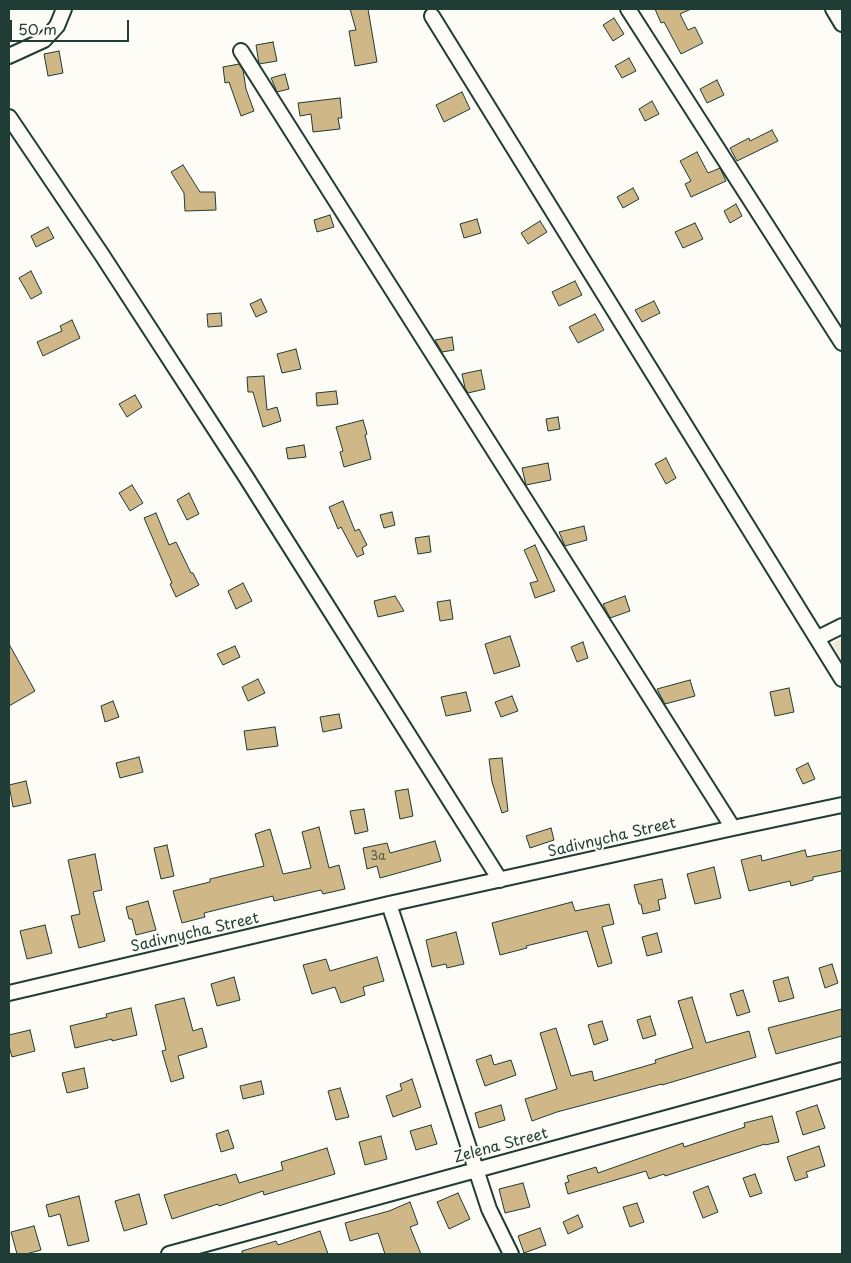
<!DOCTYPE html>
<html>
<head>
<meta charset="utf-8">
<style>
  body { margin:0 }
  #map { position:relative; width:851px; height:1263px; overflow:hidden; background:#fdfcf7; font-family:"Playpen Sans",sans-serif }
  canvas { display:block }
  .frame { position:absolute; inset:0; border:10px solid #1f3d34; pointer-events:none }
  .scale { position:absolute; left:10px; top:20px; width:119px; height:22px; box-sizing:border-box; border:2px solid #1f3d34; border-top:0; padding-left:6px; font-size:15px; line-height:18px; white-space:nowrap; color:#1f3d34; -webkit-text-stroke:4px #fdfcf7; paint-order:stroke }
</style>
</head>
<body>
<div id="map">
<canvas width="851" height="1263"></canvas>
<div class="frame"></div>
<div class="scale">50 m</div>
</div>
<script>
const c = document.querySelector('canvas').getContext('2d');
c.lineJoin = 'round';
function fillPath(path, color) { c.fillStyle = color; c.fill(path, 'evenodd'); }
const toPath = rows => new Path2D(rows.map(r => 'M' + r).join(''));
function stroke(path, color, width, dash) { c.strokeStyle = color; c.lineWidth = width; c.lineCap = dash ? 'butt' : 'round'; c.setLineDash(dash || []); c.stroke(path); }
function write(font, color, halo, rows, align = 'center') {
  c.font = font + ' "Playpen Sans",sans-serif'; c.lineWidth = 4; c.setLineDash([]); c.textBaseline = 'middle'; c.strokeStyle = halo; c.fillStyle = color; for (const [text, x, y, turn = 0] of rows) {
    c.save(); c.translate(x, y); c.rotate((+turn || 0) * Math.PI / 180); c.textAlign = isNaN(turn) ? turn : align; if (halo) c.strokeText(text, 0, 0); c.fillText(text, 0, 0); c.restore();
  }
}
const built = toPath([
  [842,638,842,660,832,644]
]);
const building = toPath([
  [350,9,368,9,377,62,355,66,349,31,356,30,350,9],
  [655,9,691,9,680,14,688,30,695,27,703,43,681,54,664,22,661,23,655,9],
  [614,18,624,34,613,41,603,25,614,18],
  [273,42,277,61,259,64,256,45,273,42],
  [59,51,63,73,48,76,44,54,59,51],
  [629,58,636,71,622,78,615,66,629,58],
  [239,64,243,70,246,89,254,111,241,116,229,82,225,83,223,67,239,64],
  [285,74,289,89,277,92,271,78,285,74],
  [717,80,724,95,707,103,700,89,717,80],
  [462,92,470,109,444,122,436,105,462,92],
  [340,98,342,118,338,118,340,129,313,132,311,114,300,116,298,103,340,98],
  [652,101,659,114,645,121,639,109,652,101],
  [772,130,778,141,737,161,730,148,749,138,750,141,772,130],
  [697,152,708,173,720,168,726,181,691,197,685,184,691,181,680,161,697,152],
  [183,165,200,192,215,192,216,210,185,211,184,193,171,172,183,165],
  [633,188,639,199,623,208,617,197,633,188],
  [736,204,742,216,730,223,724,211,736,204],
  [330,215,334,227,317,232,314,220,330,215],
  [477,219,481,233,464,238,460,224,477,219],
  [540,221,547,232,528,244,521,233,540,221],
  [695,223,703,239,683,248,675,232,695,223],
  [48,227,54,238,36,247,31,236,48,227],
  [31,271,42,293,31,299,19,278,31,271],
  [575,281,582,295,559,306,552,292,575,281],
  [261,299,267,312,256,317,250,304,261,299],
  [654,301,660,313,642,322,635,310,654,301],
  [221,313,222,326,208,327,207,314,221,313],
  [595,314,604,330,578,343,569,327,595,314],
  [72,320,80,338,43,356,37,342,62,331,60,326,72,320],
  [452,337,454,350,442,352,435,340,452,337],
  [296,349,301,369,282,373,277,354,296,349],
  [481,370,485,389,468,393,465,388,462,374,481,370],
  [264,376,267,410,277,407,281,421,263,427,253,392,248,392,247,377,264,376],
  [336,391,338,404,317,406,316,393,336,391],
  [135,395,142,407,127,417,119,404,135,395],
  [558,417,560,429,548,431,546,419,558,417],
  [363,420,367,434,365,435,371,459,344,467,340,452,343,451,336,427,363,420],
  [304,445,306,457,288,459,286,448,304,445],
  [666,458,676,478,666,484,655,464,666,458],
  [548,463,551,480,526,485,522,468,548,463],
  [132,485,143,503,130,511,119,493,132,485],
  [189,493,199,514,187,520,177,500,189,493],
  [343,501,355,531,359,529,367,545,362,548,364,554,357,557,341,527,338,529,329,507,343,501],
  [392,512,395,525,384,528,380,515,392,512],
  [156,513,169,545,176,542,191,573,193,573,199,585,176,597,170,584,172,583,144,518,156,513],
  [584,526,587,540,565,546,559,532,584,526],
  [429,536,431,552,418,554,415,538,429,536],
  [535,545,555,591,535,598,530,583,538,581,524,550,535,545],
  [243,583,252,601,236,609,228,591,243,583],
  [395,596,404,611,378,617,374,601,395,596],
  [625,596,630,611,610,618,603,604,625,596],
  [450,600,453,619,440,621,437,602,450,600],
  [510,636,520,666,494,674,485,644,510,636],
  [583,642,588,658,577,662,571,647,583,642],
  [9,644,35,691,9,706,9,644],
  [235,646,240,657,223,665,217,654,235,646],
  [258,679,265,693,248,701,242,687,258,679],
  [690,680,695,696,665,704,657,689,690,680],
  [789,688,794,712,775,716,770,692,789,688],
  [466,692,471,711,446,716,441,697,466,692],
  [512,696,518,711,501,717,495,702,512,696],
  [113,701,119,717,105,722,101,706,113,701],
  [339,714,342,728,323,732,320,717,339,714],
  [275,727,278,746,247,750,244,731,275,727],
  [139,757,143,772,120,778,116,763,139,757],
  [502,758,508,811,502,813,492,782,489,759,502,758],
  [808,763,815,779,803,784,796,769,808,763],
  [26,781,31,803,13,807,9,785,26,781],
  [408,789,413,816,400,819,395,791,408,789],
  [364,809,368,831,355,834,350,811,364,809],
  [319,827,329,868,339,865,345,889,323,894,321,890,274,901,273,896,204,913,205,917,182,923,173,891,210,882,210,879,264,866,255,834,270,829,283,874,311,868,302,832,319,827],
  [551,828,554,840,530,848,526,836,551,828],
  [435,841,441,861,380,878,377,866,367,869,363,848,387,843,390,853,435,841],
  [167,845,174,876,161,879,154,848,167,845],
  [805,850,807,857,842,850,842,871,813,877,813,880,791,886,790,881,749,891,741,860,761,855,762,861,805,850],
  [95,854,102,890,93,892,105,941,79,948,71,916,80,914,68,860,95,854],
  [714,867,721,898,695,904,687,874,714,867],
  [662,879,666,898,658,900,660,910,643,914,641,904,639,904,634,885,662,879],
  [148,901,156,930,136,935,132,919,129,919,126,907,148,901],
  [572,902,575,911,609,904,614,924,602,927,612,963,598,967,587,931,526,946,527,948,500,955,492,923,572,902],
  [45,925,52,953,27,959,20,931,45,925],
  [456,932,464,964,447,968,446,964,432,967,426,940,456,932],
  [657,933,662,952,647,956,642,937,657,933],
  [377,957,384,981,363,987,365,995,341,1003,335,987,312,994,303,965,326,959,330,971,377,957],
  [832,964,838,983,825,988,819,968,832,964],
  [234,977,240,1000,217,1006,211,984,234,977],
  [788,977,794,998,779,1002,773,981,788,977],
  [743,990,750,1012,737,1016,730,994,743,990],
  [692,997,706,1043,749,1031,756,1057,662,1085,662,1084,557,1112,532,1121,525,1099,557,1089,540,1033,556,1028,571,1076,592,1071,594,1081,656,1063,655,1060,693,1048,678,1001,692,997],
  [184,998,193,1031,202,1028,207,1047,178,1056,184,1078,171,1082,162,1051,166,1050,155,1005,184,998],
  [131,1008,137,1035,112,1041,112,1039,75,1048,70,1026,107,1017,106,1014,131,1008],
  [842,1009,842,1036,776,1054,768,1028,842,1009],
  [650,1016,656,1035,643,1039,637,1020,650,1016],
  [602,1021,608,1040,594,1045,588,1025,602,1021],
  [30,1030,35,1051,12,1057,9,1046,9,1035,30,1030],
  [491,1055,494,1065,511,1060,516,1075,485,1086,476,1060,491,1055],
  [84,1068,88,1088,67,1093,62,1073,84,1068],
  [412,1079,421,1107,393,1117,386,1096,402,1090,400,1084,412,1079],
  [261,1081,264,1094,243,1099,240,1086,261,1081],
  [340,1088,349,1117,336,1120,328,1091,340,1088],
  [501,1105,505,1120,479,1128,475,1113,501,1105],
  [817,1105,825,1128,803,1135,796,1112,817,1105],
  [772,1116,779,1142,765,1145,765,1144,665,1176,664,1174,649,1179,646,1171,568,1194,565,1183,569,1182,567,1176,596,1167,598,1173,683,1143,684,1147,745,1127,744,1123,772,1116],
  [431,1125,437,1144,416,1150,410,1131,431,1125],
  [228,1130,234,1148,221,1152,216,1134,228,1130],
  [381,1136,387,1159,365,1165,359,1142,381,1136],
  [819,1146,825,1166,806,1172,808,1177,795,1181,787,1157,819,1146],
  [327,1148,335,1174,264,1195,263,1191,219,1206,218,1204,172,1219,164,1195,236,1174,239,1183,283,1170,281,1162,327,1148],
  [755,1174,762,1193,750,1197,743,1178,755,1174],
  [523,1183,530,1207,505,1213,499,1189,523,1183],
  [708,1186,718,1212,703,1218,693,1192,708,1186],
  [458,1193,470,1219,449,1229,437,1202,458,1193],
  [139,1194,147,1224,124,1231,115,1201,139,1194],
  [79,1196,89,1241,68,1246,60,1214,49,1217,46,1205,79,1196],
  [410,1202,418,1224,410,1227,421,1254,385,1254,378,1233,350,1241,345,1223,389,1211,410,1202],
  [637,1203,644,1222,630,1227,623,1207,637,1203],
  [578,1215,583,1227,568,1234,563,1222,578,1215],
  [34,1226,41,1250,26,1254,17,1254,11,1232,34,1226],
  [540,1228,546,1245,524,1253,518,1236,540,1228],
  [320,1231,328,1254,242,1254,242,1251,276,1241,278,1245,320,1231]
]);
const street = toPath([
  [628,9,842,343],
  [833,9,842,24],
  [432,16,842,679],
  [241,51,733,828],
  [9,56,44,40,57,26,64,9],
  [9,117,102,255,246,477,500,880],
  [818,638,842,626],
  [389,904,489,1209,511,1254],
  [9,993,389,904,733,828,842,805],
  [169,1254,842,1070]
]);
const numberNames = [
  ["3а",378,857]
];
const streetNames = [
  ["Sadivnycha Street",612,838,-13],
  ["Sadivnycha Street",195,933,-13],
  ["Zelena Street",501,1146,-15]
];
fillPath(built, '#f0e7d5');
fillPath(building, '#d0b787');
stroke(building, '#1f3d34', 1);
stroke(street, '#1f3d34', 18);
stroke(street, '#fdfcf7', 14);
write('12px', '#4b5c49', null, numberNames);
write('15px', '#1f3d34', '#fdfcf7', streetNames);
</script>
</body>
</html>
